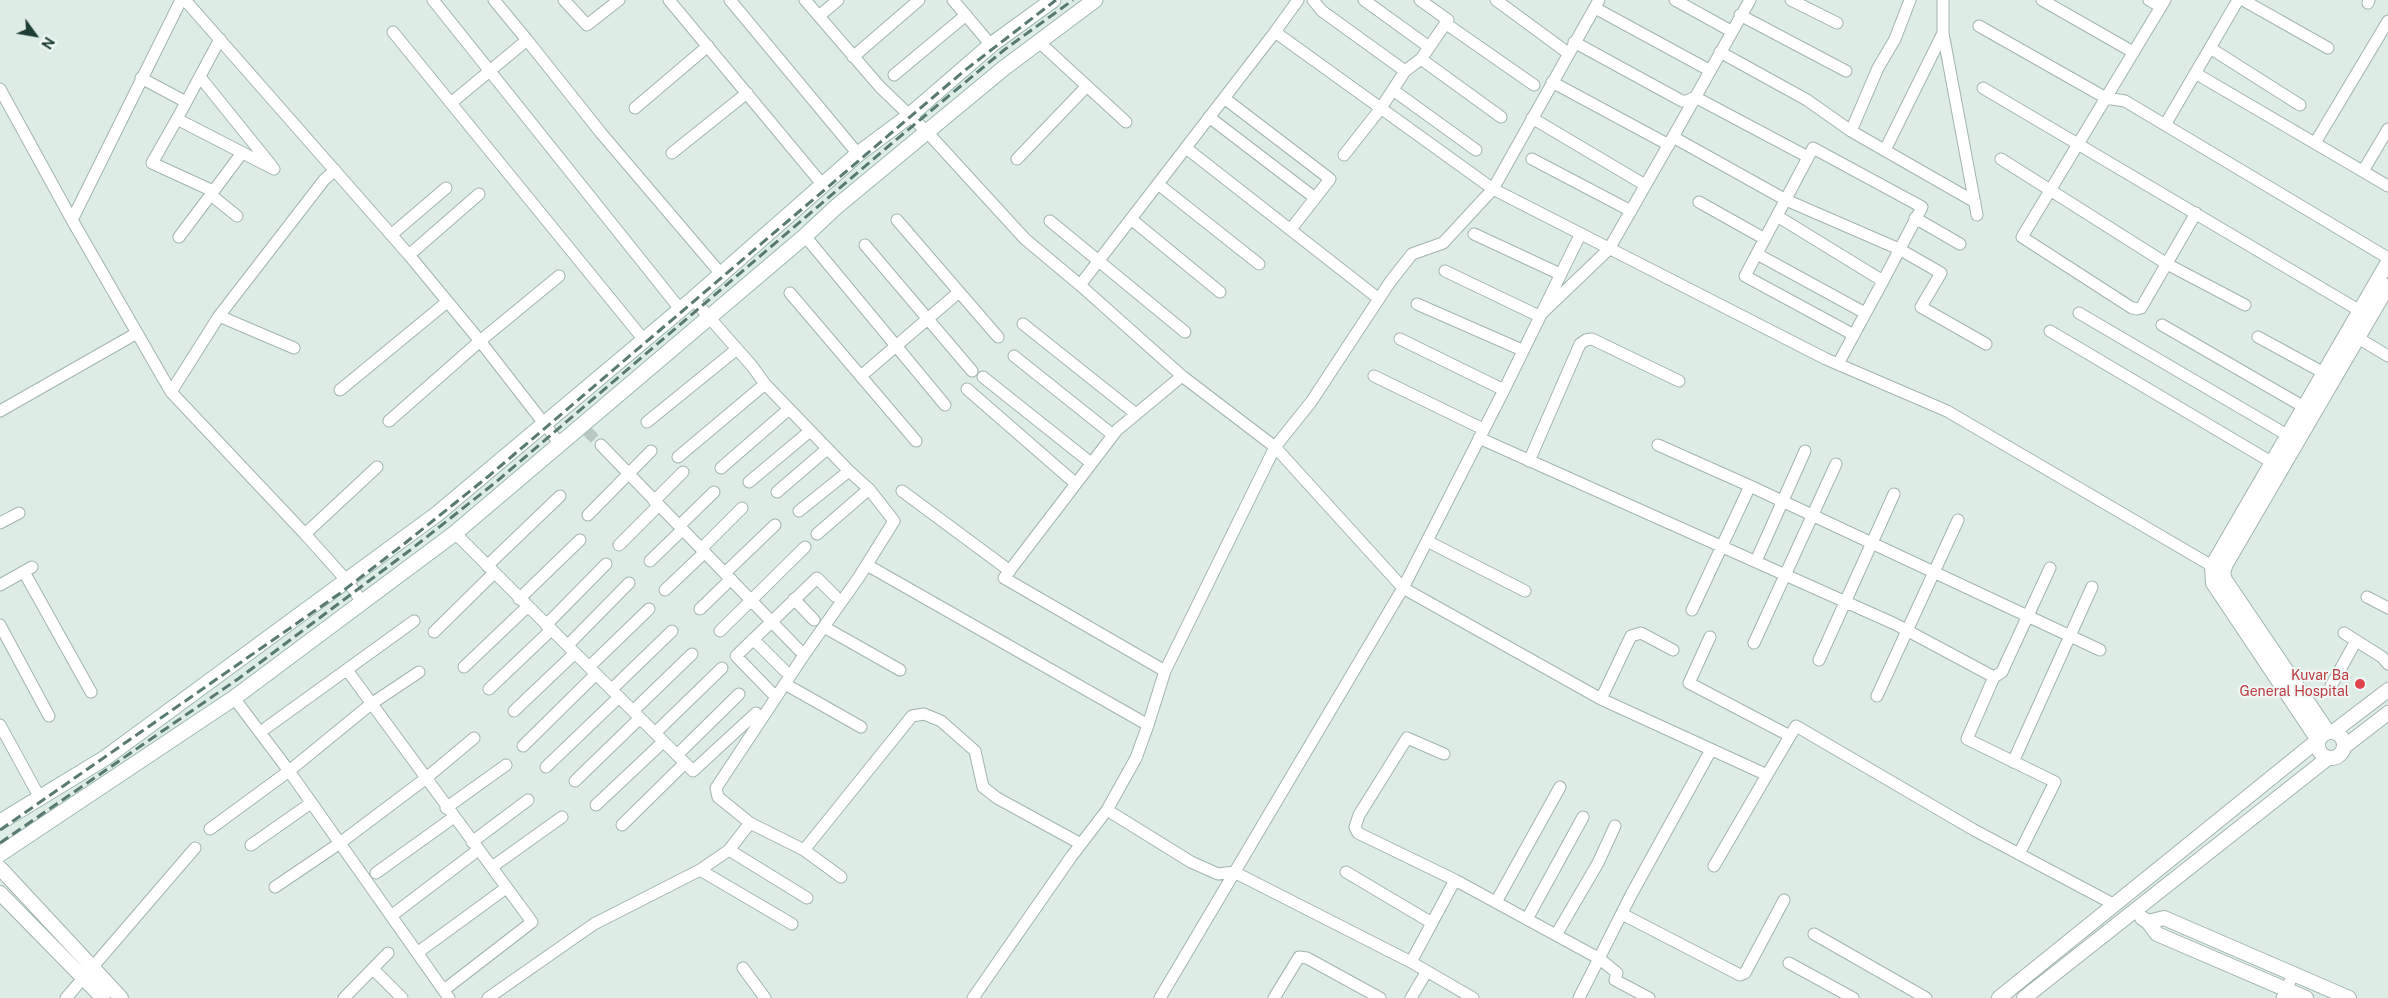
<!DOCTYPE html>
<html>
<head>
<meta charset="utf-8">
<style>
  body { margin:0 }
  #map { position:relative; width:2388px; height:998px; overflow:hidden; background:#deece6; font-family:"Public Sans",sans-serif }
  canvas { display:block }
  .north { position:absolute; left:10px; top:10px; width:50px; height:50px; -webkit-text-stroke:4px #eff8f4; paint-order:stroke; rotate:122deg; font-size:14px; font-weight:700; line-height:20px; text-align:center; color:#1e3d35 }
  .north::after { content:''; display:block; margin:auto; width:18px; height:22px; background:#1e3d35; clip-path:polygon(50% 0,100% 100%,50% 72%,0 100%) }
</style>
</head>
<body>
<div id="map">
<canvas width="2388" height="998"></canvas>
<div class="north">N</div>
</div>
<script>
const c = document.querySelector('canvas').getContext('2d');
c.lineJoin = 'round';
const toPath = rows => new Path2D(rows.map(r => 'M' + r).join(''));
function stroke(path, color, width, dash) { c.strokeStyle = color; c.lineWidth = width; c.lineCap = dash ? 'butt' : 'round'; c.setLineDash(dash || []); c.stroke(path); }
function write(font, color, halo, rows, align = 'center') {
  c.font = font + ' "Public Sans",sans-serif'; c.lineWidth = 4; c.setLineDash([]); c.textBaseline = 'middle'; c.strokeStyle = halo; c.fillStyle = color; for (const [text, x, y, turn = 0] of rows) {
    c.save(); c.translate(x, y); c.rotate((+turn || 0) * Math.PI / 180); c.textAlign = isNaN(turn) ? turn : align; if (halo) c.strokeText(text, 0, 0); c.fillText(text, 0, 0); c.restore();
  }
}
const minorTunnel = toPath([
  [587,431,601,445]
]);
const minor = toPath([
  [185,0,409,255,480,341,560,444],
  [433,0,680,309],
  [494,0,527,40],
  [564,0,587,25,619,0],
  [669,0,822,184],
  [730,0,858,154],
  [805,0,880,87,927,132,1025,239,1080,285,1182,376,1275,447,1403,588,1601,699,1767,775,1714,866],
  [953,0,991,45],
  [1298,0,1275,32,1493,189,1826,359,1947,411,2219,570],
  [1313,0,1322,11,1405,71],
  [1364,0,1429,47],
  [1496,0,1568,53],
  [1675,0,1731,31],
  [1750,0,1673,137,1786,200,1899,249,1941,273,1921,307,1986,344],
  [1791,0,1837,23],
  [1943,0,1943,33,1977,215],
  [2042,0,2133,52],
  [2149,0,2161,7],
  [2165,0,2022,237,2132,308,2137,309,2141,308,2196,213],
  [2243,0,2328,48],
  [2368,3,2369,0],
  [1595,8,1709,70],
  [1740,15,1846,71],
  [819,16,838,0],
  [1445,23,1534,85],
  [1979,26,2106,98,2125,101,2388,258],
  [393,32,644,340],
  [220,39,177,119,274,169],
  [1038,41,1126,122],
  [1574,42,1682,101,1687,101,1695,97],
  [2210,48,2300,105],
  [1720,52,1807,100,1851,131,1975,202],
  [853,57,919,0],
  [1421,59,1501,117],
  [2195,73,2388,186],
  [894,75,966,15],
  [200,77,271,165],
  [141,78,186,102],
  [1552,82,1669,145],
  [1983,88,2367,315],
  [0,89,72,220,171,392,305,534,348,582,362,602],
  [1393,90,1476,150],
  [1695,97,1808,157],
  [1224,98,1330,179,1291,229],
  [451,103,527,40,601,133,721,274],
  [635,108,708,46],
  [1209,117,1315,198],
  [1532,118,1645,185],
  [177,119,152,163,213,191],
  [2165,125,2238,0],
  [1851,131,1878,68,1895,39,1910,0],
  [2315,143,2388,21],
  [1186,148,1379,299],
  [1885,150,1943,33],
  [672,153,747,93],
  [1344,155,1381,108,1405,71,1421,59,1448,20,1420,0],
  [1017,159,1087,86],
  [1532,159,1631,211],
  [2001,159,2167,264,2245,305],
  [2363,171,2388,129],
  [1158,184,1259,264],
  [211,195,237,216],
  [1699,202,1765,239],
  [1777,216,1883,281],
  [1915,218,1960,244],
  [1131,219,1220,292],
  [72,220,181,0],
  [897,220,998,337],
  [1050,221,1185,332],
  [1474,234,1560,274],
  [391,235,446,188],
  [805,236,945,405],
  [179,237,242,153],
  [865,245,972,371],
  [1757,254,1865,313],
  [409,255,479,194],
  [1445,271,1539,316,1609,249,1673,137],
  [1080,285,1275,32],
  [790,293,916,441],
  [693,299,752,366,765,384,849,471,869,489,894,521,859,577,806,652,716,788,718,797,750,823,804,850,912,716,924,714,941,721,975,751,983,787,997,798,1081,844],
  [1417,304,1522,350],
  [2079,313,2294,439],
  [219,316,294,348],
  [1023,324,1136,414],
  [2162,325,2304,407],
  [2050,331,2278,466],
  [2258,337,2324,373],
  [2358,338,2388,356],
  [1400,339,1504,390],
  [1014,356,1113,435],
  [1838,364,1883,281,1922,207,1813,148,1745,276,1854,335],
  [861,376,959,292],
  [1182,376,1117,430,1004,578,1165,671,1275,447,1311,402,1390,282,1412,254,1443,243,1493,189,1599,0],
  [1374,376,1483,429],
  [983,377,1091,463],
  [967,389,1075,483],
  [340,390,447,302],
  [171,392,219,316,324,180,335,170],
  [0,411,137,333],
  [389,421,480,341,559,276],
  [647,422,737,349],
  [1479,438,1895,624,1994,677,1967,739,2055,782,2019,854],
  [601,445,799,650],
  [1658,445,1750,486,1692,610],
  [678,457,765,384],
  [1529,461,1580,344,1586,340,1592,339,1679,381],
  [721,468,789,409],
  [749,482,810,431],
  [1750,486,2100,650],
  [902,491,1010,571],
  [777,492,827,449],
  [654,501,683,472],
  [799,511,849,471],
  [588,515,651,451],
  [0,523,19,513],
  [679,526,714,492],
  [455,533,693,771,756,713],
  [305,534,377,467],
  [817,534,869,489],
  [1427,541,1525,591],
  [619,545,658,506],
  [701,549,742,508],
  [650,561,682,530],
  [1756,561,1805,451],
  [867,565,1148,725,1136,758,1107,810,1071,857,973,998],
  [487,566,560,496],
  [24,572,91,692],
  [726,572,775,525],
  [0,585,32,567],
  [665,590,705,552],
  [2367,597,2388,608],
  [519,599,580,540],
  [794,599,814,620],
  [700,609,731,579],
  [0,625,49,716],
  [546,625,606,564],
  [824,627,900,670],
  [720,631,805,547],
  [434,632,494,573],
  [2344,633,2382,657,2388,664],
  [1710,637,1689,683,1790,736],
  [753,639,785,671],
  [1754,643,1836,464],
  [568,645,629,583],
  [1819,660,1894,494],
  [464,667,527,607],
  [589,667,649,609],
  [347,670,532,922,444,990],
  [1994,677,2002,672,2006,663,2050,568],
  [785,684,861,727],
  [2331,686,2356,641],
  [489,689,551,630],
  [612,689,672,631],
  [772,693,736,656,817,578,835,596],
  [1877,696,1958,520],
  [234,698,289,771,449,998],
  [1601,699,1631,636,1641,633,1673,650],
  [514,711,575,653],
  [633,711,692,654],
  [0,725,40,798],
  [1148,725,1165,671],
  [266,728,414,621],
  [655,733,722,668],
  [523,746,596,674],
  [1444,754,1407,738,1359,815,1355,827,1358,833,1455,880],
  [677,755,739,694],
  [2013,762,2092,587],
  [546,767,619,697],
  [1767,775,1796,726,1974,830,2115,905],
  [575,781,640,718],
  [596,805,663,742],
  [446,808,506,765],
  [1107,810,1191,862,1218,874,1234,872,1411,962,1473,998],
  [622,825,685,763],
  [210,829,289,771,371,704,419,672],
  [472,842,528,800],
  [251,845,311,803],
  [729,850,807,898],
  [804,850,841,877],
  [492,867,562,817],
  [700,870,792,924],
  [1346,872,1432,923],
  [376,873,454,817],
  [275,887,340,843,425,779,474,738],
  [1496,902,1560,787],
  [1622,914,1740,975,1745,973,1784,900],
  [391,916,478,850],
  [1527,919,1583,817],
  [1814,934,1926,998],
  [1556,935,1598,863,1615,826],
  [417,953,506,888],
  [1411,962,1455,880,1600,959,1617,973,1615,980,1649,998],
  [1789,963,1853,998],
  [743,968,765,998],
  [373,969,402,998],
  [66,998,195,848],
  [344,998,388,953],
  [488,998,594,924,700,870,729,850,750,823],
  [1160,998,1403,588,1504,390,1580,235],
  [1274,998,1299,957,1307,958,1380,998],
  [1411,998,1427,971],
  [1579,998,1631,895,1711,750],
  [2282,998,2293,975]
]);
const tertiary = toPath([
  '2318 745a13 13 0 1 1 26 0a13 13 0 1 1-26 0Z',
  [2328,732,2225,580,2223,572,2226,564,2388,286],
  [2333,732,2388,690],
  [2344,747,2388,713],
  [0,868,121,998],
  [0,893,103,998],
  [2142,918,2148,922,2157,934,2306,998],
  [2148,922,2164,918,2349,998],
  [1999,998,2318,740,2213,583,2212,566,2388,262],
  [2024,998,2328,758]
]);
const secondary = toPath([
  [0,822,105,758,437,514,693,299,858,154,909,116,991,45,1053,0],
  [0,854,234,698,455,533,805,236,836,207,1004,68,1095,0]
]);
const rail = toPath([
  [0,830,339,594,404,544,490,475,964,71,1056,0],
  [0,843,238,679,409,551,496,482,891,144,1004,50,1073,0]
]);
const markers = [
  [2360,684,6,"#e0444e"]
];
const healthNames = [
  ["Kuvar Ba",2349,676],
  ["General Hospital",2349,692]
];
stroke(minorTunnel, '#b8c9c3', 11, [11, 5.5]);
stroke(minor, '#a1b4ad', 13);
stroke(tertiary, '#a1b4ad', 16);
stroke(secondary, '#9cb9af', 17);
stroke(minor, '#fff', 11);
stroke(tertiary, '#fff', 14);
stroke(secondary, '#fff', 15);
stroke(rail, '#587971', 3, [10, 5]);
for (const [x, y, r, color] of markers) { const dot = new Path2D(); dot.arc(x, y, r, 0, 2 * Math.PI); c.fillStyle = color; c.fill(dot); stroke(dot, '#eff8f4', 2); }
write('14px', '#be3a42', '#eff8f4', healthNames, 'right');
</script>
</body>
</html>
